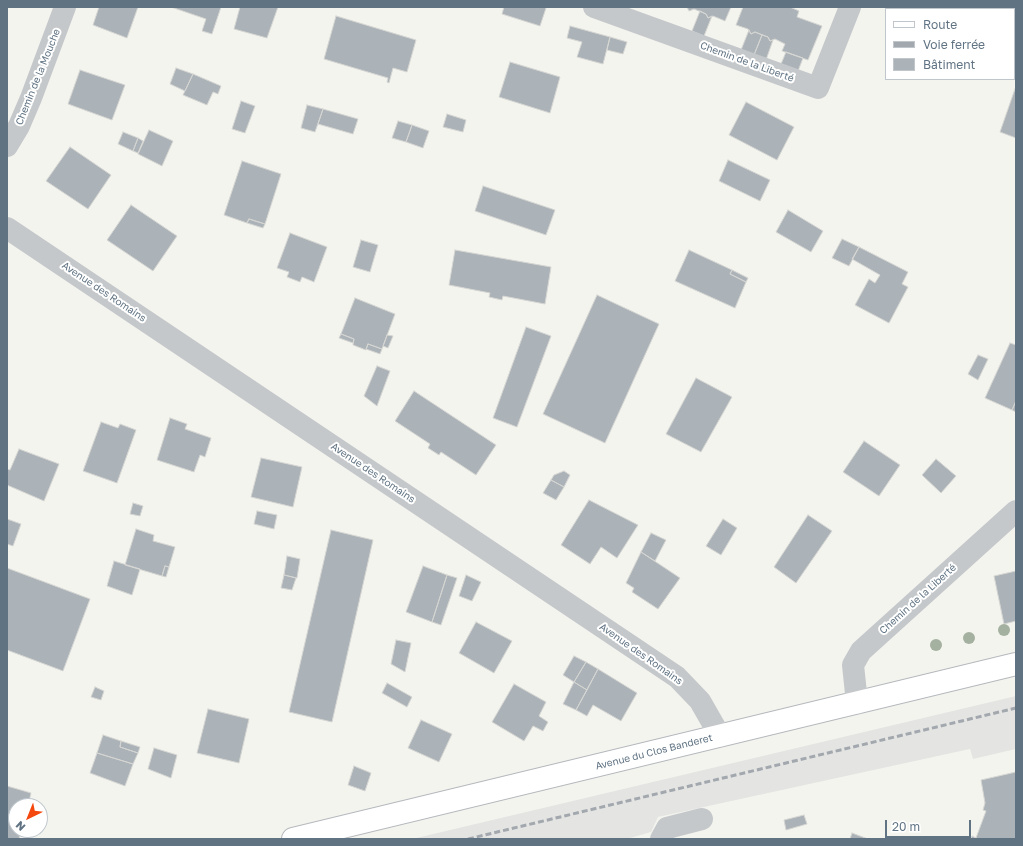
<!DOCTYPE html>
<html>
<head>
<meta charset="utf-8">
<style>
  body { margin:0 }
  #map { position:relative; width:1023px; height:846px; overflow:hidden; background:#f4f4ef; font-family:"Golos Text",sans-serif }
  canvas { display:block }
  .frame { position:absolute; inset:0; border:8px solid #607383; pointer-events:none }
  .legend { position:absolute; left:885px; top:8px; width:130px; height:72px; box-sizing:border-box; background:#fff; border:1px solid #bfc7cd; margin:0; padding:5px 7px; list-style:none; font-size:12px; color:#607383 }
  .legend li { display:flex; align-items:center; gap:8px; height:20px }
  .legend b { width:20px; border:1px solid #bfc7cd }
  .north { position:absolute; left:8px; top:798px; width:40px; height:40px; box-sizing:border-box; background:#fff; border:1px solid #bfc7cd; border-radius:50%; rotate:223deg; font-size:11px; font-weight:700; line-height:16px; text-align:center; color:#607383 }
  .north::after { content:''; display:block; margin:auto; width:14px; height:18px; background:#f4480f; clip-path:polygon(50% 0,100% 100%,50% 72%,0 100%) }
  .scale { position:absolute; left:885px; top:820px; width:86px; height:18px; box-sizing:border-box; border:2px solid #607383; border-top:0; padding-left:5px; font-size:12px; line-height:14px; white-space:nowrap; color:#607383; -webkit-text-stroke:3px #fff; paint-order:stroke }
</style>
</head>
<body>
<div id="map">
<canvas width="1023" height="846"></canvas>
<div class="frame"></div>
<ul class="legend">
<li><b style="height:5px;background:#fff"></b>Route</li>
<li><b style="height:5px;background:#a2a8ae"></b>Voie ferrée</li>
<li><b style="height:11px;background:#abb3b8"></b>Bâtiment</li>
</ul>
<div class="north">N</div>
<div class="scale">20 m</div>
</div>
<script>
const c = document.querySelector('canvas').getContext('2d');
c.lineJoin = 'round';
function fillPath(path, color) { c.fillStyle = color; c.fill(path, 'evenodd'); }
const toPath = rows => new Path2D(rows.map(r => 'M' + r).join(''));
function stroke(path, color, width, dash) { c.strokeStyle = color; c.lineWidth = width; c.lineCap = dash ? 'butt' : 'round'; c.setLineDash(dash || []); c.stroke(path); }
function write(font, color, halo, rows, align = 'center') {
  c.font = font + ' "Golos Text",sans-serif'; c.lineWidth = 4; c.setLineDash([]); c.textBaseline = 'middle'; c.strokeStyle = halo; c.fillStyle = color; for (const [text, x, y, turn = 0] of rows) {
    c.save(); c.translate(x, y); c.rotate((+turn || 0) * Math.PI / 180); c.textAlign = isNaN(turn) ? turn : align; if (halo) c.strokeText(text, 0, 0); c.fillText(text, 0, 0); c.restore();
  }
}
const built = toPath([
  [1016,696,1016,749,973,759,970,749,658,817,651,832,627,839,412,839]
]);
const building = toPath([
  [99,7,138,7,127,38,93,25,99,7],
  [171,7,221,7,212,34,202,31,206,19,171,7],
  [240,7,278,7,267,38,234,29,240,7],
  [504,7,543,7,546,8,540,26,502,14,504,7],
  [687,7,731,7,725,21,713,16,708,18,706,14,694,9,689,11,687,7],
  [743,7,790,7,799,11,797,17,822,26,808,60,782,51,785,44,775,39,770,41,768,37,755,32,751,34,748,29,736,25,743,7],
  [700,11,706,14,708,18,712,16,704,36,692,31,700,11],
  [336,16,416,40,407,72,393,68,389,83,387,82,388,78,324,59,336,16],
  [570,26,610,37,603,64,577,57,582,42,567,38,570,26],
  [749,30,751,34,755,32,762,35,754,55,741,50,749,30],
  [762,35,768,37,770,41,773,40,766,60,754,55,762,35],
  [610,37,627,42,623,54,607,50,610,37],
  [786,52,803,58,798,71,781,64,786,52],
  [510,62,560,77,550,113,499,97,510,62],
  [176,68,193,74,185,91,170,84,176,68],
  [80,70,125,85,112,120,68,104,80,70],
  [193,74,221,86,218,94,213,92,207,105,183,95,193,74],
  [1016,86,1016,138,1000,132,1016,86],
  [241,101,255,106,245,133,232,129,241,101],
  [746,102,794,127,777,160,729,135,746,102],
  [307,105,323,109,315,132,301,128,307,105],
  [323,109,358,119,353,134,318,124,323,109],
  [447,114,466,120,463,132,443,127,447,114],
  [398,121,412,125,406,142,392,138,398,121],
  [412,125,429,131,423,148,406,142,412,125],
  [149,130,173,141,162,166,138,154,149,130],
  [123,132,138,138,133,151,118,144,123,132],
  [138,138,143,141,138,153,133,151,138,138],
  [70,147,111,175,88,209,46,181,70,147],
  [728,160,770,180,760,201,719,181,728,160],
  [242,161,281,174,265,224,249,219,247,223,224,215,242,161],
  [483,186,555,210,546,235,475,211,483,186],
  [131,205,177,236,153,271,107,240,131,205],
  [788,210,823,231,811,252,776,232,788,210],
  [249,219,265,224,263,228,247,223,249,219],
  [290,233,327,247,314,282,302,277,300,282,287,277,289,272,277,268,290,233],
  [842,239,859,247,849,266,832,258,842,239],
  [361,240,378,245,370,272,353,267,361,240],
  [859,247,908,272,902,284,908,287,889,323,855,305,869,279,875,283,880,275,852,259,859,247],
  [455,250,551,267,545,304,503,296,502,300,489,297,490,293,449,285,455,250],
  [689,250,732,270,730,274,746,282,735,308,675,281,689,250],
  [732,270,748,278,746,282,730,274,732,270],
  [597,295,659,324,605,443,543,414,597,295],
  [355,298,395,314,382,349,368,344,366,350,353,345,354,339,341,334,355,298],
  [526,327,551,336,517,427,493,418,526,327],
  [341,334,354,339,353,343,339,338,341,334],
  [387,335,393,336,388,348,383,346,387,335],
  [1010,343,1016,345,1016,401,1012,410,985,398,1010,343],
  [368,344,382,349,380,354,366,349,368,344],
  [978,355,988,359,978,380,968,374,978,355],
  [377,366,390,371,377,406,364,396,377,366],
  [696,378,732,397,701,452,666,434,696,378],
  [414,391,496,445,476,475,441,452,439,455,428,448,430,444,395,421,414,391],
  [1016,401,1016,412,1012,410,1016,401],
  [170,418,187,424,185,429,211,438,205,457,200,455,194,472,157,460,170,418],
  [101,422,118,428,120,424,136,430,117,483,83,471,101,422],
  [864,441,900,465,879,496,843,472,864,441],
  [19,449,59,464,44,501,7,485,7,469,10,470,19,449],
  [261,458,302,467,293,507,251,497,261,458],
  [936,459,956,476,941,493,922,475,936,459],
  [564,471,570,475,564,487,551,480,554,475,564,471],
  [551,480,564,487,556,500,543,493,551,480],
  [589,500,638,525,617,558,601,547,590,564,561,545,589,500],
  [133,503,143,506,140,516,130,514,133,503],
  [257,511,277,515,274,529,254,524,257,511],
  [808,515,832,531,796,583,774,567,808,515],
  [7,519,21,524,13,546,7,544,7,519],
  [723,519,737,528,721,555,706,546,723,519],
  [136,529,154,535,153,541,175,547,169,567,165,566,162,576,125,565,136,529],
  [331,530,373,540,332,722,289,712,331,530],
  [651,533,666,540,655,561,641,552,651,533],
  [641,552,680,578,658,609,632,592,634,588,626,583,641,552],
  [287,556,300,559,297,578,284,575,287,556],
  [114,561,140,569,132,595,107,586,114,561],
  [165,566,169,567,166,577,162,576,165,566],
  [423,566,447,575,432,622,406,612,423,566],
  [7,568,90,599,63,671,7,650,7,568],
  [1016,571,1016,621,1004,624,994,576,1016,571],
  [284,575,296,578,292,590,281,588,284,575],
  [447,575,457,578,441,625,432,622,447,575],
  [466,575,481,582,472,601,459,596,466,575],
  [476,622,512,641,494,673,459,653,476,622],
  [396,640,411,643,405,672,391,664,396,640],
  [574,656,586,662,574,682,563,675,574,656],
  [586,662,598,669,587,690,574,682,586,662],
  [598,669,637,693,621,721,593,705,587,716,576,710,598,669],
  [574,682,587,690,576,710,563,704,574,682],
  [387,683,412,697,407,707,382,693,387,683],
  [514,684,546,702,539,716,548,722,543,731,533,726,524,741,492,722,514,684],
  [95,687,104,691,101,700,91,697,95,687],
  [208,709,249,719,239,763,197,753,208,709],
  [421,720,452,734,439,762,408,748,421,720],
  [103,735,121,741,120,747,138,753,133,764,97,753,103,735],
  [121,741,140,747,138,753,120,747,121,741],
  [154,748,177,755,171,778,148,769,154,748],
  [97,753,133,764,125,786,90,773,97,753],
  [354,766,371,773,365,791,348,785,354,766],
  [1016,772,1016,839,971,839,972,836,976,838,986,811,983,810,985,803,981,780,1016,772],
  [7,786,31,793,28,806,16,806,16,830,21,830,19,839,7,839,7,786],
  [804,815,807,824,786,830,784,820,804,815],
  [852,833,868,839,850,839,852,833]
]);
const minor = toPath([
  [594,7,818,88,850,7],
  [915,7,920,9],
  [1014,42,1016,43],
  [7,146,19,126,31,98,65,7],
  [7,228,677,677,700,701,720,736],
  [857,703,853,665,861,651,1016,511],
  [661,839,667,828,702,819]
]);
const major = toPath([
  [293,839,1016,664]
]);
const rail = toPath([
  [468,839,1016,708]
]);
const trees = [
  [1004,630],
  [969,638],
  [936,645]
];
const streetNames = [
  ["Chemin de la Liberté",747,62,20],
  ["Chemin de la Mouche",38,77,-68],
  ["Avenue des Romains",104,292,34],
  ["Avenue des Romains",373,473,34],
  ["Chemin de la Liberté",918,599,-42],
  ["Avenue des Romains",641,654,35],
  ["Avenue du Clos Banderet",654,752,-14]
];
fillPath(built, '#e4e5e3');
fillPath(building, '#abb3b8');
stroke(building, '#d5d5d2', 1);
stroke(major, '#b5b9bd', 24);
stroke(minor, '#c5c8cb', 22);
stroke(major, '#fff', 22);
stroke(rail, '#a2a8ae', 3, [6, 3]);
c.fillStyle = '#a5b1a0';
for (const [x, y] of trees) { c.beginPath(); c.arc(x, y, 6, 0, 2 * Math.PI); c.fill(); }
write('10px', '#607383', '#fff', streetNames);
</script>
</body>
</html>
